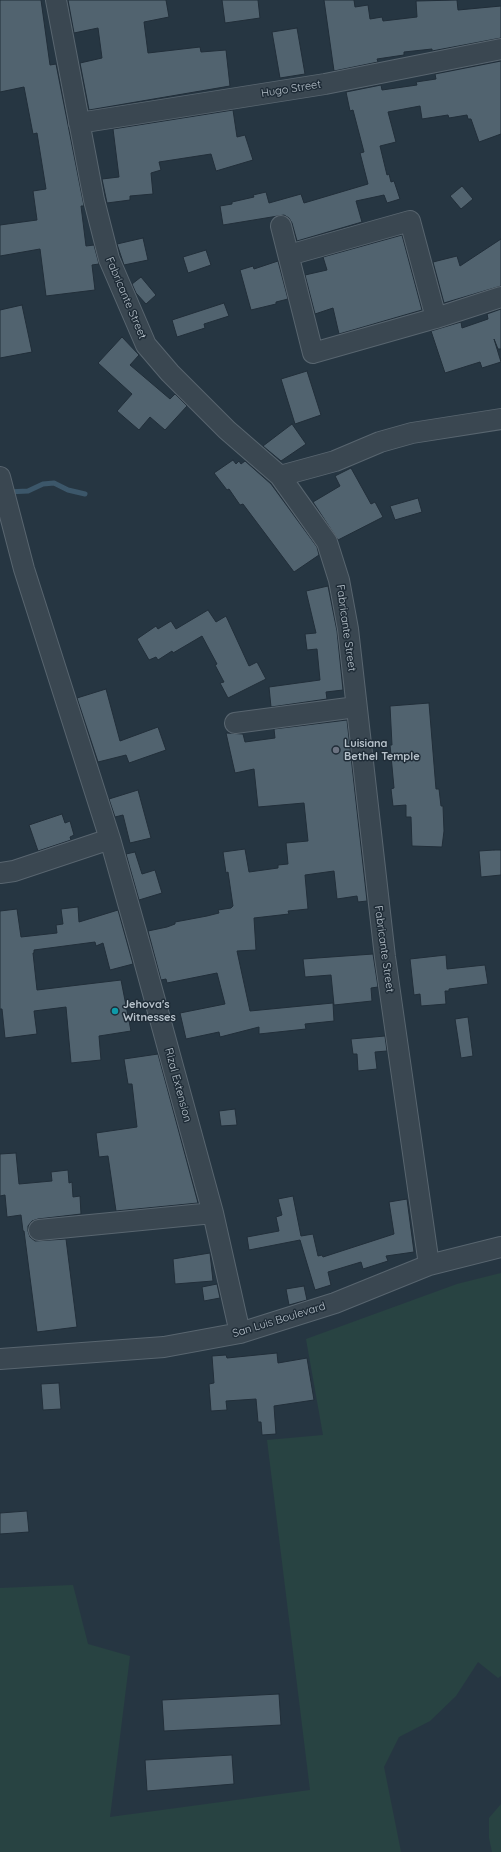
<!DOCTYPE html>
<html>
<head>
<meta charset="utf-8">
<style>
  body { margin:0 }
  canvas { display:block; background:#263642 }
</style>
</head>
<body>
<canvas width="501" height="1852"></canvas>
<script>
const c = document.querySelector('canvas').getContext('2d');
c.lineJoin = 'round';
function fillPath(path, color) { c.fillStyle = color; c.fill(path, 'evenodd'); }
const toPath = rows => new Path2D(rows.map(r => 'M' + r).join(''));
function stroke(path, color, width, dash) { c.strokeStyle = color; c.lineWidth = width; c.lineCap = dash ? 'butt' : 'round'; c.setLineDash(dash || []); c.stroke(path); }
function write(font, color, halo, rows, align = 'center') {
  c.font = font + ' Quicksand,sans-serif'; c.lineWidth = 3; c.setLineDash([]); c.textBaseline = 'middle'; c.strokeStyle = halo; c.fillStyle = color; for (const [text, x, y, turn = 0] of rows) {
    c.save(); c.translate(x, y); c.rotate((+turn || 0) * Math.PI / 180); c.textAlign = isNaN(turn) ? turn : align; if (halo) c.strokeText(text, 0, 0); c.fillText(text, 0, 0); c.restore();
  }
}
const green = toPath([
  [501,1273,501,1676,498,1678,478,1662,456,1696,430,1721,399,1737,384,1767,401,1852,0,1852,0,1588,73,1585,88,1644,130,1656,110,1817,310,1790,267,1440,323,1435,306,1339,457,1284],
  [501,1804,501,1852,492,1852,489,1838,489,1818]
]);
const stream = toPath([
  [7,492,28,491,43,484,54,483,68,490,85,494]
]);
const building = toPath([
  [0,0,41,0,50,65,56,64,84,206,81,206,86,246,94,245,99,264,92,265,95,290,46,296,40,249,0,256,0,225,37,220,33,191,46,189,37,133,33,134,24,87,0,92,0,0],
  [68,0,166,0,169,17,144,22,148,53,200,47,201,52,226,50,230,86,89,110,80,63,102,58,98,28,74,33,68,0],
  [222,0,258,0,260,18,225,23,222,0],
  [324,0,354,0,355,7,368,5,370,19,382,17,383,21,417,17,416,1,457,0,458,10,501,6,501,38,432,51,432,49,404,52,404,55,377,59,378,62,334,71,324,0],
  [297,28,305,74,280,78,272,32,297,28],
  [501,61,501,134,479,142,471,119,468,119,467,115,449,118,448,115,422,119,420,106,388,112,396,142,380,146,387,175,389,174,391,182,394,181,400,199,387,203,384,195,356,201,362,222,297,241,292,223,289,218,284,215,223,225,220,206,232,204,232,202,254,197,253,195,266,192,269,203,301,194,304,203,368,184,360,153,364,152,353,110,350,111,346,92,381,85,382,90,417,85,416,82,436,79,435,74,501,61],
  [233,110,237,137,245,135,253,160,216,171,211,154,159,162,161,170,151,173,153,194,130,196,130,200,107,203,102,179,119,177,113,129,233,110],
  [462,186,473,199,461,209,450,196,462,186],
  [402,235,422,310,339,334,333,308,315,314,305,275,327,270,323,257,402,235],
  [143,238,148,260,124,265,117,244,143,238],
  [501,239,501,286,444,303,433,262,457,256,460,266,501,239],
  [206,250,211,265,188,273,183,257,206,250],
  [278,261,288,299,276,302,276,304,251,310,240,270,253,266,254,269,278,261],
  [141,277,156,295,146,304,136,293,132,284,141,277],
  [224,303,229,316,204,324,205,328,177,337,172,320,224,303],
  [22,305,32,352,0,358,0,310,22,305],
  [501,309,501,349,498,349,494,339,501,362,482,368,480,362,445,373,431,331,461,322,462,328,488,319,487,314,501,309],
  [122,337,139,355,130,365,170,399,175,394,187,406,165,430,150,417,139,430,117,411,132,394,98,363,122,337],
  [307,371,321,415,295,424,281,379,307,371],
  [292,424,306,444,281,461,263,446,292,424],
  [233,460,236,464,239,461,241,464,245,461,271,484,317,547,319,555,294,572,243,504,240,505,229,489,227,490,214,473,233,460],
  [351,468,371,504,375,502,383,517,338,540,313,502,340,486,335,476,351,468],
  [418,498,422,512,395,520,390,506,418,498],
  [328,586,337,631,343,690,326,692,327,699,271,707,269,687,320,680,317,649,307,650,305,634,316,633,306,591,328,586],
  [208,610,216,622,226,616,249,666,257,662,266,679,228,698,220,683,224,682,215,665,217,664,202,636,173,653,172,651,158,660,156,657,149,660,137,639,156,626,158,629,171,621,176,629,208,610],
  [106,689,120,741,158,727,166,750,129,763,126,755,98,762,77,698,106,689],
  [429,703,436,789,439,789,441,806,443,806,444,831,442,847,412,846,411,817,406,817,406,805,393,806,391,789,394,788,390,745,392,745,390,706,429,703],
  [347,720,367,901,358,902,357,896,337,899,334,871,305,875,308,909,288,911,289,914,254,918,256,950,237,951,250,1011,333,1003,334,1021,305,1024,306,1029,259,1034,259,1027,220,1037,219,1032,186,1039,180,1013,225,1004,217,973,167,983,166,979,161,980,148,931,167,927,175,924,175,922,207,916,219,913,218,910,231,908,233,906,228,872,226,873,223,852,245,849,249,872,278,868,278,865,288,864,286,843,308,841,304,803,258,807,254,769,235,773,226,733,243,734,245,742,275,738,274,729,347,720],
  [138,790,151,838,130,843,123,815,115,817,109,799,138,790],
  [62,814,65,823,70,821,74,835,70,837,71,840,38,851,29,825,62,814],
  [494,850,501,850,501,875,481,877,479,851,494,850],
  [135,852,142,874,155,870,162,893,139,900,126,854,135,852],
  [78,907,79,922,118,910,133,964,110,970,103,943,96,946,95,942,34,950,34,953,33,953,37,990,121,980,131,1031,99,1036,101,1060,71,1063,66,1007,34,1011,37,1034,5,1038,2,1009,0,1009,0,911,17,909,21,937,57,933,56,925,63,924,61,909,78,907],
  [373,954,378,987,371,988,372,1001,334,1005,331,975,305,977,303,959,373,954],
  [446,955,447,969,485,965,488,984,449,989,449,991,445,991,446,1004,421,1006,420,994,414,995,410,959,446,955],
  [468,1017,473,1056,461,1058,455,1019,468,1017],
  [385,1036,387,1051,375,1052,377,1069,358,1071,357,1054,353,1054,351,1039,385,1036],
  [158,1054,198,1203,116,1211,108,1156,99,1157,96,1133,137,1127,132,1084,128,1084,124,1059,158,1054],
  [235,1109,237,1125,221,1126,219,1111,235,1109],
  [16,1153,19,1184,52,1181,51,1172,68,1170,69,1183,72,1182,73,1197,80,1196,81,1214,38,1219,32,1221,28,1226,28,1231,30,1237,35,1241,66,1239,77,1327,37,1332,24,1231,23,1231,21,1215,7,1217,5,1195,0,1196,0,1154,16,1153],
  [293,1196,301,1236,313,1234,318,1256,322,1255,323,1257,394,1234,389,1202,407,1199,414,1252,386,1256,388,1261,363,1269,361,1262,328,1272,331,1285,315,1290,300,1240,249,1250,247,1237,279,1231,276,1217,282,1215,278,1199,293,1196],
  [210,1253,213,1281,175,1284,173,1259,210,1253],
  [217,1284,220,1298,204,1301,202,1287,217,1284],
  [304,1286,307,1300,289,1305,286,1289,304,1286],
  [277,1353,278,1363,307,1358,314,1400,274,1406,276,1434,262,1435,261,1422,258,1422,256,1399,226,1401,227,1410,211,1411,209,1384,214,1383,212,1356,226,1355,227,1358,277,1353],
  [59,1383,61,1409,43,1410,41,1384,59,1383],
  [27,1511,29,1532,0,1534,0,1513,27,1511],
  [279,1694,281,1725,164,1731,162,1700,279,1694],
  [232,1755,234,1784,147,1791,145,1760,232,1755]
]);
const minor = toPath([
  [56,0,94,200,109,259,146,345,170,373,227,430,280,476,327,542,339,580,348,629,385,957,429,1265],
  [79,123,325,84,501,49],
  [281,226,313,353,436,318,501,297],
  [289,255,410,221,436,318],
  [280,476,335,461,380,442,412,433,501,419],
  [0,477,24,569,110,839,139,942,213,1213,240,1333],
  [235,723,356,707],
  [0,873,14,871,110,839],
  [39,1230,213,1213],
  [0,1359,164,1347,240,1333,335,1303,429,1265,501,1247]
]);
const markers = [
  [336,750,4,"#6b7280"],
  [115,1011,4,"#0f9aa8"]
];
const streetNames = [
  ["Hugo Street",291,89,-9],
  ["Fabricante Street",126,298,67],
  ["Fabricante Street",346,628,82],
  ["Fabricante Street",384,949,82],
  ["Rizal Extension",178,1085,75],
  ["San Luis Boulevard",279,1320,-17]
];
const poiNames = [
  ["Luisiana",344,744],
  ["Bethel Temple",344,757],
  ["Jehova's",123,1005],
  ["Witnesses",123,1018]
];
fillPath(green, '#284342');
stroke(stream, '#3c576a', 5);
fillPath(building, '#51636f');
stroke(building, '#212e39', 1);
stroke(minor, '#58656f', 22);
stroke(minor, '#3a4751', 20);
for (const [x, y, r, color] of markers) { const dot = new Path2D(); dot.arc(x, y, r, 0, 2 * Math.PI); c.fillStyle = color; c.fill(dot); stroke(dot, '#1f2c37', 1.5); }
write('11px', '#b7c2cb', '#1f2c37', streetNames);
write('bold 11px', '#b7c2cb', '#1f2c37', poiNames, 'left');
</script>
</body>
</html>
